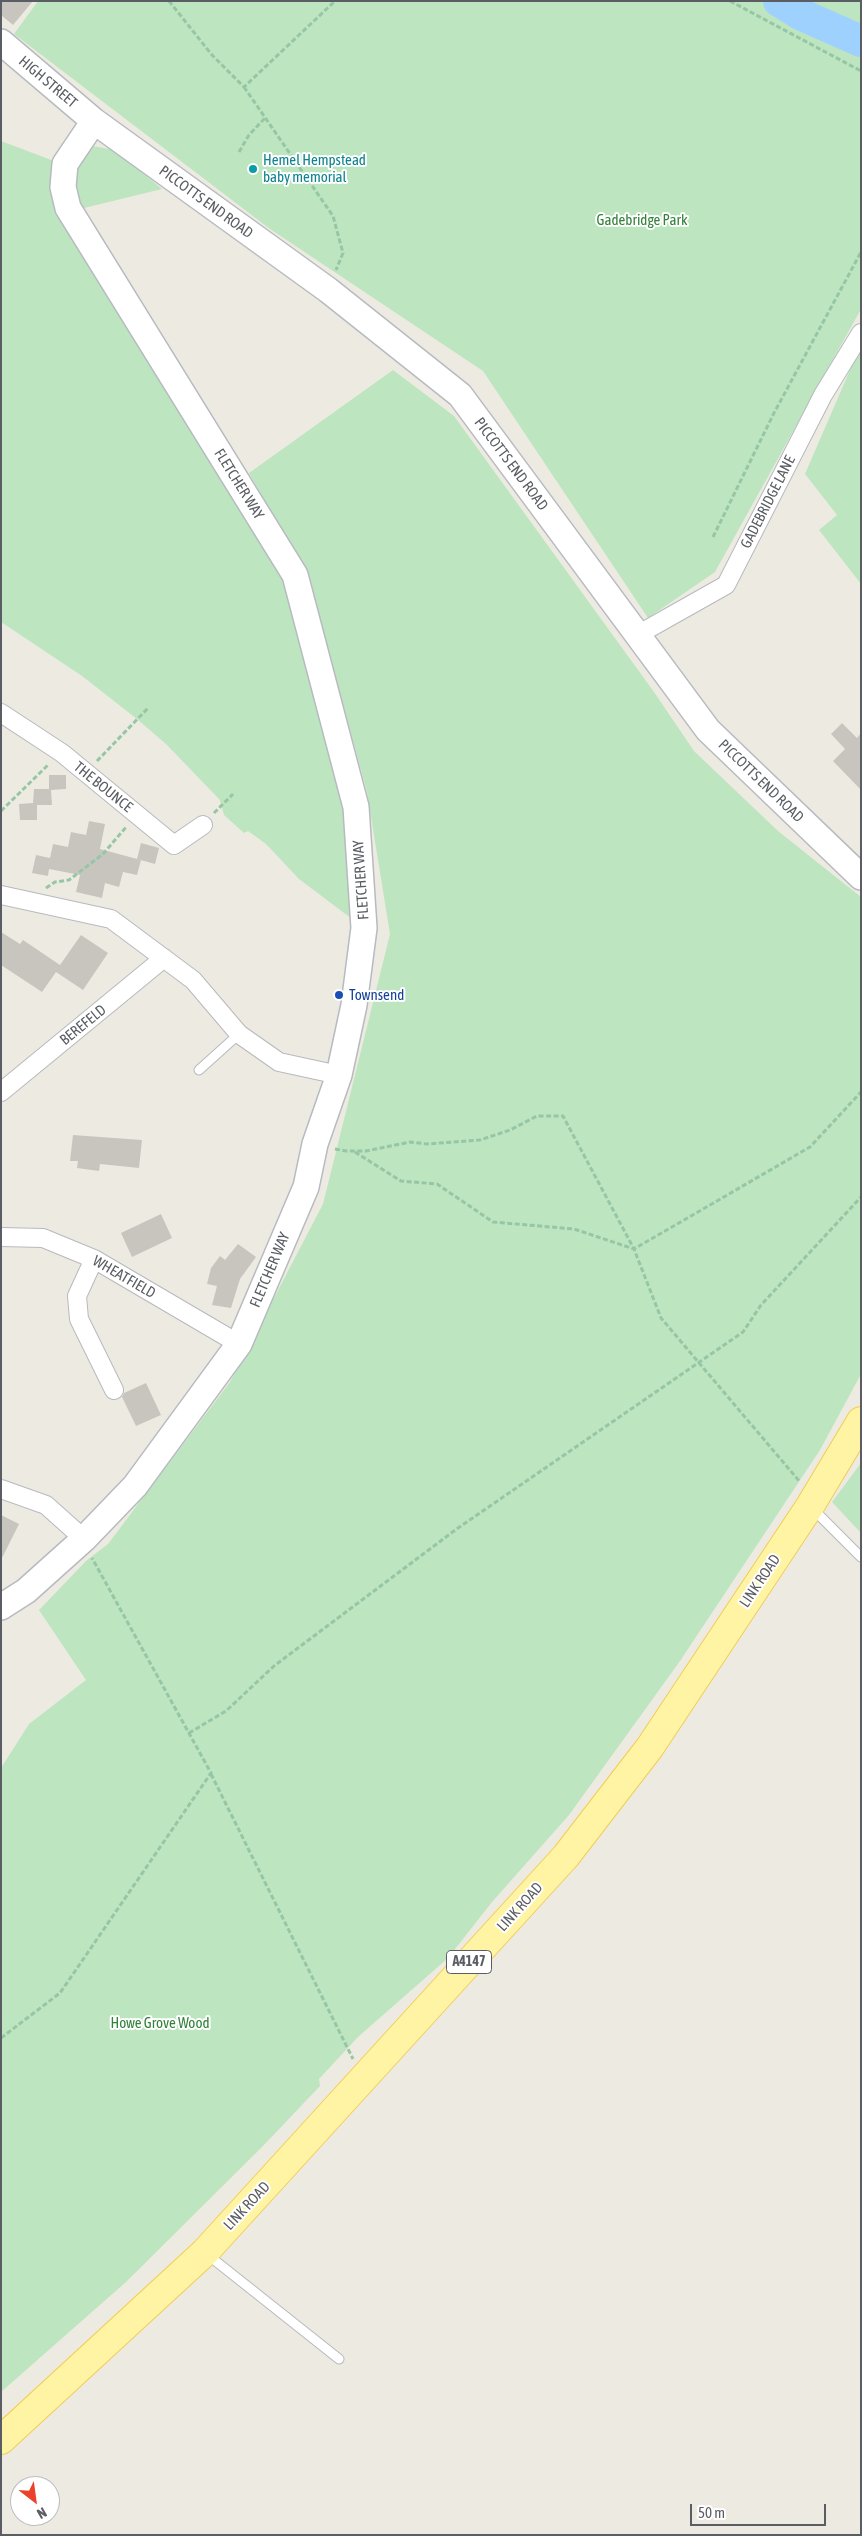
<!DOCTYPE html>
<html>
<head>
<meta charset="utf-8">
<style>
  body { margin:0 }
  #map { position:relative; width:862px; height:2536px; overflow:hidden; background:#edebe1; font-family:"Asap Condensed",sans-serif }
  canvas { display:block }
  .frame { position:absolute; inset:0; border:2px solid #5a5d63; pointer-events:none }
  .north { position:absolute; left:10px; top:2476px; width:50px; height:50px; box-sizing:border-box; background:#fff; border:1px solid #bdbec1; border-radius:50%; rotate:150deg; font-size:14px; font-weight:700; line-height:20px; text-align:center; color:#5a5d63 }
  .north::after { content:''; display:block; margin:auto; width:18px; height:22px; background:#ea422b; clip-path:polygon(50% 0,100% 100%,50% 72%,0 100%) }
  .scale { position:absolute; left:690px; top:2504px; width:136px; height:22px; box-sizing:border-box; border:2px solid #5a5d63; border-top:0; padding-left:6px; font-size:15px; line-height:18px; white-space:nowrap; color:#5a5d63; -webkit-text-stroke:4px #fff; paint-order:stroke }
</style>
</head>
<body>
<div id="map">
<canvas width="862" height="2536"></canvas>
<div class="frame"></div>
<div class="north">N</div>
<div class="scale">50 m</div>
</div>
<script>
const c = document.querySelector('canvas').getContext('2d');
c.lineJoin = 'round';
function fillPath(path, color) { c.fillStyle = color; c.fill(path, 'evenodd'); }
const toPath = rows => new Path2D(rows.map(r => 'M' + r).join(''));
function stroke(path, color, width, dash) { c.strokeStyle = color; c.lineWidth = width; c.lineCap = dash ? 'butt' : 'round'; c.setLineDash(dash || []); c.stroke(path); }
function write(font, color, halo, rows, align = 'center') {
  c.font = font + ' "Asap Condensed",sans-serif'; c.lineWidth = 4; c.setLineDash([]); c.textBaseline = 'middle'; c.strokeStyle = halo; c.fillStyle = color; for (const [text, x, y, turn = 0] of rows) {
    c.save(); c.translate(x, y); c.rotate((+turn || 0) * Math.PI / 180); c.textAlign = isNaN(turn) ? turn : align; if (halo) c.strokeText(text, 0, 0); c.fillText(text, 0, 0); c.restore();
  }
}
const green = toPath([
  [38,1,861,1,861,309,715,572,648,618,483,371,270,229,14,34],
  [1,141,54,161,295,575,356,807,364,928,299,879,266,844,248,831,244,833,224,815,220,800,166,744,137,719,82,676,1,622],
  [87,145,115,150,162,189,80,209,70,175],
  [861,350,861,584,819,530,837,515,805,474,853,363],
  [393,370,454,416,654,692,694,751,778,831,861,897,861,1374,820,1450,680,1661,569,1815,492,1902,448,1958,358,2037,319,2079,320,2086,263,2146,126,2282,1,2392,1,1768,29,1724,86,1680,39,1610,87,1560,108,1544,230,1382,323,1204,390,934,367,792,308,576,249,473],
  [861,1463,861,1533,832,1502]
]);
const river = toPath([
  [779,1,800,14,861,41]
]);
const building = toPath([
  [1,1,33,1,13,25,1,15],
  [842,723,857,738,861,733,861,790,833,761,845,749,831,734],
  [49,775,66,775,66,789,51,790,52,805,37,805,37,820,20,820,19,804,33,803,34,789,49,789],
  [89,821,105,824,100,849,141,860,137,875,123,872,119,887,105,883,102,898,76,892,80,875,49,869,48,876,32,873,36,855,50,858,53,844,68,847,71,832,86,835],
  [141,843,159,848,155,864,137,859],
  [1,932,20,944,23,940,60,965,81,935,108,953,83,990,56,972,42,992,1,965],
  [73,1135,142,1140,139,1168,100,1164,99,1171,77,1168,78,1161,70,1161],
  [161,1214,172,1238,132,1257,121,1233],
  [238,1244,256,1257,240,1279,231,1308,212,1305,217,1286,207,1284,211,1268,220,1256,225,1260],
  [146,1383,161,1415,136,1426,122,1397,124,1393],
  [1,1515,19,1524,1,1560]
]);
const path = toPath([
  [169,1,212,55,244,87,335,1],
  [730,1,861,71],
  [244,87,333,216,343,253,336,270],
  [239,152,249,135,265,118],
  [713,537,774,413,861,252],
  [97,761,149,707],
  [1,811,48,765],
  [214,813,233,794],
  [46,888,55,882,69,880,103,854,127,826],
  [335,1149,346,1151,366,1151,410,1142,427,1144,480,1140,510,1130,537,1116,563,1116,634,1249,810,1147,861,1092],
  [355,1152,401,1181,437,1184,493,1222,574,1229,634,1249,661,1318,800,1482],
  [189,1733,226,1711,274,1666,458,1528,743,1332,761,1305,861,1197],
  [211,1774,353,2059],
  [1,2038,60,1993,211,1773,92,1558]
]);
const lane = toPath([
  [199,1070,239,1034],
  [811,1507,861,1557],
  [208,2255,339,2359]
]);
const street = toPath([
  [639,634,726,585,823,395,861,333],
  [1,713,62,753,174,845,203,825],
  [1,895,111,919,193,980,239,1034,279,1062,339,1075],
  [1,1092,164,958],
  [1,1237,43,1238,94,1259,239,1344],
  [94,1259,77,1296,79,1319,114,1390],
  [1,1489,46,1505,84,1539]
]);
const secondary = toPath([
  [1,42,94,121,328,290,460,395,708,730,861,877],
  [1,1607,26,1591,84,1539,135,1486,239,1344,306,1187,315,1144,339,1075,354,1005,364,928,356,807,295,575,68,208,63,187,65,164,94,121]
]);
const primary = toPath([
  [1,2440,205,2252,566,1856,650,1747,810,1506,861,1421]
]);
const markers = [
  [253,169,5,"#0f9aa8"],
  [339,995,5,"#1a4fb4"]
];
const shields = [
  [469,1962,45]
];
const shieldNames = [
  ["A4147",469,1962]
];
const streetNames = [
  ["HIGH STREET",48,82,40],
  ["PICCOTTS END ROAD",206,202,36],
  ["PICCOTTS END ROAD",511,464,53],
  ["FLETCHER WAY",239,484,58],
  ["GADEBRIDGE LANE",768,502,-63],
  ["PICCOTTS END ROAD",761,781,44],
  ["THE BOUNCE",103,787,39],
  ["FLETCHER WAY",361,880,-94],
  ["BEREFELD",83,1025,-39],
  ["FLETCHER WAY",270,1270,-67],
  ["WHEATFIELD",124,1277,30],
  ["LINK ROAD",760,1581,-56],
  ["LINK ROAD",520,1907,-48],
  ["LINK ROAD",247,2206,-47]
];
const cultureNames = [
  ["Hemel Hempstead",263,160],
  ["baby memorial",263,177]
];
const parkNames = [
  ["Gadebridge Park",642,220],
  ["Howe Grove Wood",160,2023]
];
const transitNames = [
  ["Townsend",349,995]
];
fillPath(green, '#bde5bf');
stroke(river, '#9fd1ff', 32);
fillPath(building, '#c8c5bf');
stroke(lane, '#b7b9be', 11);
stroke(street, '#b7b9be', 20);
stroke(secondary, '#b7bac0', 28);
stroke(primary, '#f2cc56', 30);
stroke(path, '#96c6a6', 3, [5, 2.5]);
stroke(lane, '#fff', 9);
stroke(street, '#fff', 18);
stroke(secondary, '#fff', 25);
stroke(primary, '#fff4a4', 28);
for (const [x, y, r, color] of markers) { const dot = new Path2D(); dot.arc(x, y, r, 0, 2 * Math.PI); c.fillStyle = color; c.fill(dot); stroke(dot, '#fff', 2); }
for (const [x, y, w] of shields) { const box = new Path2D(); box.roundRect(x - w / 2, y - 11.5, w, 23, 4); c.fillStyle = '#fff'; c.fill(box); stroke(box, '#5a5d63', 1); }
write('bold 14px', '#5a5d63', null, shieldNames);
write('15px', '#5a5d63', '#fff', streetNames);
write('15px', '#0d838f', '#fff', cultureNames, 'left');
write('15px', '#33813a', '#fff', parkNames);
write('15px', '#164399', '#fff', transitNames, 'left');
</script>
</body>
</html>
